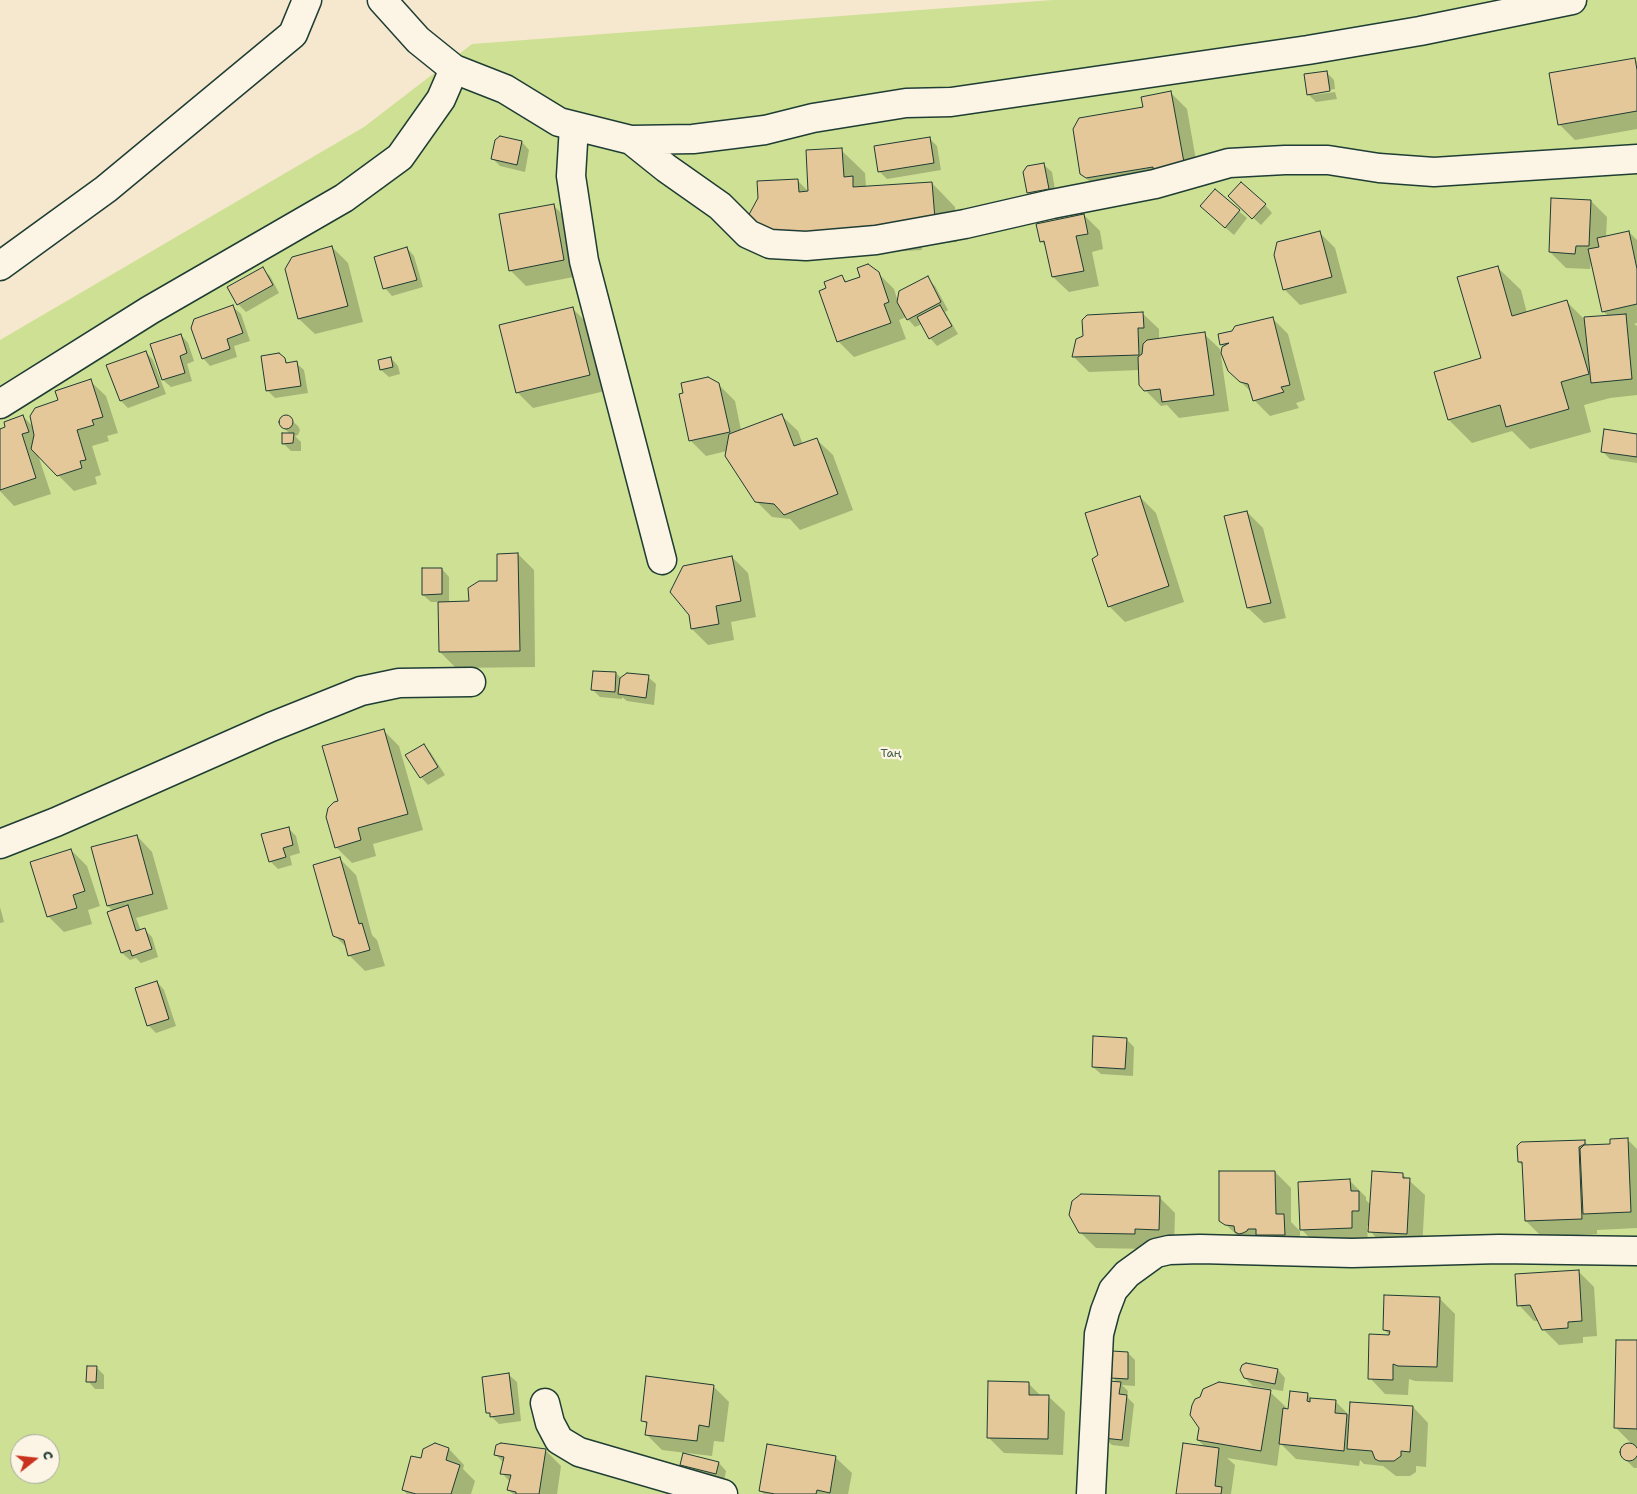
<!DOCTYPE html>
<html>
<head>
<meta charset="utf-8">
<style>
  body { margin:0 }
  #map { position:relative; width:1637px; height:1494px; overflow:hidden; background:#f5e8ce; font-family:"Shantell Sans",sans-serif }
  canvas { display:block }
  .north { position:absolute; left:10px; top:1434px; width:50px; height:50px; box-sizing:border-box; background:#fcf5e5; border:1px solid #a4ab9e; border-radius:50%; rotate:74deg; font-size:14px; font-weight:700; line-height:20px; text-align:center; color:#1f3d34 }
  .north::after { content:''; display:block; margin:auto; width:18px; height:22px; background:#c8321e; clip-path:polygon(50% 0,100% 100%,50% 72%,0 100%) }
</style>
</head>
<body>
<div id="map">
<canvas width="1637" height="1494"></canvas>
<div class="north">С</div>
</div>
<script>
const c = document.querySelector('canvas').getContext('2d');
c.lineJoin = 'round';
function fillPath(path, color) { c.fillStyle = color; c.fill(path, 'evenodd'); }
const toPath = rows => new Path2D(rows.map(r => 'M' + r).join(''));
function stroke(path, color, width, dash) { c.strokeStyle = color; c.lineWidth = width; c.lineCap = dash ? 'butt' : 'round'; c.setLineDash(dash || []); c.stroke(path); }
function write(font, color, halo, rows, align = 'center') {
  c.font = font + ' "Shantell Sans",sans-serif'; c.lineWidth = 4.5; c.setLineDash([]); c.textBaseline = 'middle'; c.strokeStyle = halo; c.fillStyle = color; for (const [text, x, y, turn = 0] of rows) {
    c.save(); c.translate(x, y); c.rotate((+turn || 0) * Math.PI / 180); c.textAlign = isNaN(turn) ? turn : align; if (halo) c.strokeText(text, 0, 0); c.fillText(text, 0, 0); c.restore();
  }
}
const green = toPath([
  [1052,0,1637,0,1637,1494,0,1494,0,340,364,127,472,44],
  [20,1444,50,1444,50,1474,20,1474]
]);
const shadow = toPath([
  [1635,59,1637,62,1637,129,1575,140,1559,124],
  [1326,72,1334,80,1335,89,1313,92,1313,95,1335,92,1337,99,1316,102,1308,94],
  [1171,93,1187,109,1200,183,1097,189,1081,173,1144,108],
  [930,139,937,146,941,170,887,179,879,171],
  [522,142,529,150,525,172,500,166,492,158],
  [841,150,865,173,866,187,932,183,955,207,957,242,921,244,922,250,786,258,797,180,810,193],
  [1044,165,1052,172,1056,196,1036,200,1028,192],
  [1215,191,1247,218,1234,235,1209,214],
  [1230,196,1265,205,1272,213,1261,225],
  [1591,201,1607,217,1606,237,1629,232,1637,240,1637,323,1634,324,1637,326,1637,395,1610,398,1584,405,1591,432,1530,449,1512,431,1472,443,1449,420,1482,359,1497,267,1521,290,1527,313,1567,302,1584,319,1608,316,1603,311,1591,261,1590,269,1566,268,1550,252],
  [553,205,569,221,579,276,526,286,510,270],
  [1084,215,1100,231,1103,249,1092,252,1099,286,1069,292,1053,277,1046,246,1041,241],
  [1319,232,1335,248,1347,293,1300,305,1284,289],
  [332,247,348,263,363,322,315,334,299,319],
  [407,248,414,256,423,287,392,296,385,288],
  [262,269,270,276,279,293,246,312,238,304],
  [878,273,894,289,898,302,927,278,935,286,948,310,945,312,958,334,937,346,930,338,922,324,915,327,906,317,899,320,906,339,854,357,838,341,842,277,847,282],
  [233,307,241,314,250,341,234,346,237,357,210,366,203,358],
  [572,308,588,324,605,391,533,408,517,392],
  [1143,314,1159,329,1159,340,1204,334,1220,349,1229,411,1179,418,1167,405,1161,406,1145,390,1140,370,1089,372,1074,357],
  [1272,318,1288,334,1305,400,1296,403,1299,408,1270,416,1254,400,1251,392,1229,370,1223,346,1221,344,1232,332],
  [181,335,188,343,194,361,187,364,192,381,171,387,163,380],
  [146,352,153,360,166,394,128,408,121,401],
  [391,358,398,366,400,374,389,377,381,370],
  [284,359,289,364,296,363,304,370,308,393,275,398,267,390],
  [90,381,106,396,118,433,107,436,109,441,92,446,101,475,95,477,97,484,74,491,38,455,51,494,14,506,0,491,0,430,23,416,34,428,60,401],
  [718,384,735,401,741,430,782,416,798,431,803,445,817,440,833,455,853,510,800,530,790,519,772,517,756,501,727,451,706,456,690,440],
  [287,417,298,426,300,430,298,435,295,436,301,442,301,451,291,451,283,443,290,434,282,426,281,421,283,418],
  [1637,436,1637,463,1610,459,1602,451],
  [1140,497,1156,513,1184,602,1125,622,1109,606,1100,555],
  [1247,512,1263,528,1286,618,1264,623,1248,608],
  [518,554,534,570,535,667,456,668,440,652,439,602,431,602,423,595,442,569,449,577,449,603,470,602,499,582],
  [732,557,748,573,756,617,731,622,734,640,708,645,692,629,690,614],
  [616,673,621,678,648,677,656,684,654,705,627,701,622,697,622,699,600,697,593,690],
  [383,730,399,746,423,830,373,844,376,856,352,863,336,847,340,802],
  [424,745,431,753,445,775,428,785,421,777],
  [288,828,296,836,300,853,290,856,292,865,278,869,270,861],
  [137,836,152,852,168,909,136,918,141,931,144,929,152,937,158,957,141,963,136,958,130,960,122,953,113,911,108,906,92,848],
  [71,850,87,866,100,906,88,910,92,924,64,932,49,917,32,862],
  [340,859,356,875,372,935,377,940,385,966,365,971,349,955,348,949,334,935],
  [0,907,4,922,0,923],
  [157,982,164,990,176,1026,156,1033,148,1025],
  [1126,1039,1134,1047,1133,1076,1101,1074,1093,1067],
  [1627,1139,1637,1149,1637,1228,1597,1230,1597,1234,1542,1237,1526,1221,1523,1166,1519,1162,1584,1141,1589,1146,1612,1145],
  [1275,1172,1291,1188,1291,1222,1300,1231,1300,1250,1242,1240,1221,1220],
  [1402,1174,1425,1195,1422,1249,1385,1247,1370,1231,1370,1226,1367,1226,1368,1243,1317,1245,1301,1229,1350,1181,1366,1197,1366,1200,1371,1205],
  [1159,1197,1175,1213,1174,1246,1150,1249,1096,1248,1080,1232],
  [1578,1271,1594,1287,1597,1336,1583,1337,1583,1343,1559,1345,1543,1329,1539,1321,1534,1321,1519,1305],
  [1439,1298,1455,1314,1453,1382,1415,1381,1409,1379,1408,1395,1385,1394,1370,1378,1391,1336,1384,1330],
  [1637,1342,1637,1468,1634,1468,1622,1456,1621,1451,1626,1445,1632,1444,1615,1427],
  [1128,1353,1135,1360,1135,1386,1122,1385,1128,1391,1127,1397,1134,1404,1129,1447,1112,1445,1104,1438,1118,1383,1113,1378],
  [96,1367,104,1375,104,1389,95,1389,88,1381],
  [1278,1370,1285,1378,1283,1391,1253,1386,1245,1378],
  [509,1375,517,1382,521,1421,499,1424,488,1413],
  [1028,1383,1041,1396,1049,1397,1065,1412,1063,1455,1004,1453,988,1437],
  [713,1386,729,1402,724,1442,714,1441,712,1456,662,1450,646,1434,648,1426,643,1420],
  [1270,1392,1286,1407,1286,1410,1289,1411,1307,1394,1312,1399,1336,1402,1350,1416,1413,1407,1428,1423,1426,1467,1416,1466,1416,1472,1410,1476,1396,1476,1383,1466,1364,1464,1360,1460,1359,1466,1296,1459,1280,1443,1277,1466,1227,1458,1235,1465,1231,1494,1178,1494,1206,1448,1198,1440],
  [449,1449,464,1465,463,1469,475,1481,471,1494,407,1494,403,1490,422,1460],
  [545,1450,561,1466,557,1494,513,1494,508,1490,510,1482,502,1473,504,1463,495,1454],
  [836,1458,852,1473,848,1494,764,1494,760,1491],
  [719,1463,726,1471,724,1481,690,1472,682,1464]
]);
const building = toPath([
  [1635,58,1637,70,1637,111,1558,125,1549,73,1635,58],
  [1327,71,1330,91,1307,95,1304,74,1327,71],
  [1171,91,1185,168,1154,173,1153,167,1086,178,1080,174,1073,129,1079,118,1143,107,1141,97,1171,91],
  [500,136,522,141,517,165,491,159,495,140,500,136],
  [930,137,934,163,878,172,874,146,930,137],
  [842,148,844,177,853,176,853,187,932,182,935,219,899,222,899,227,761,235,746,220,758,198,757,181,798,179,799,192,808,191,806,150,842,148],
  [1044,163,1049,189,1027,193,1023,172,1027,166,1044,163],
  [1241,182,1266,204,1252,219,1228,196,1241,182],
  [1215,189,1240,210,1225,228,1200,206,1215,189],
  [1551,198,1591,200,1589,246,1576,246,1575,254,1549,252,1551,198],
  [554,204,564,260,509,271,499,214,554,204],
  [1084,214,1088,234,1076,236,1084,271,1052,277,1044,241,1040,242,1036,224,1084,214],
  [1320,231,1332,277,1283,290,1274,255,1277,242,1320,231],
  [1629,231,1637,269,1637,304,1602,312,1588,249,1599,247,1597,238,1629,231],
  [332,246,348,306,298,319,285,269,292,257,332,246],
  [407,247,417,280,383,289,374,257,407,247],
  [868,264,879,272,889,302,884,304,891,323,837,342,819,291,826,288,824,282,842,275,845,282,860,277,857,268,868,264],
  [1498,266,1512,316,1567,300,1589,374,1561,382,1569,409,1506,427,1500,405,1448,420,1434,372,1481,358,1457,277,1498,266],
  [263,267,273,285,237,305,227,287,263,267],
  [928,276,941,302,907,320,897,302,899,291,928,276],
  [233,305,243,333,227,339,230,349,202,359,191,328,194,319,233,305],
  [940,305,952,326,929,339,917,317,940,305],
  [573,307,590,375,516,393,499,325,573,307],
  [1143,312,1144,328,1138,328,1139,355,1072,357,1076,339,1083,336,1082,320,1087,315,1143,312],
  [1626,314,1632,379,1591,383,1584,317,1626,314],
  [1273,317,1290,385,1281,387,1284,392,1253,401,1248,384,1240,382,1228,371,1221,353,1222,347,1229,343,1220,345,1218,334,1232,331,1235,326,1273,317],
  [1205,332,1214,395,1162,402,1160,389,1144,391,1139,385,1138,357,1142,354,1143,344,1147,340,1205,332],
  [181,334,187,353,180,356,185,373,162,380,150,344,181,334],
  [146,351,159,387,120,401,106,365,146,351],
  [279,353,285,358,286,363,297,361,301,386,266,391,261,356,279,353],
  [391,357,393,367,380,370,378,360,391,357],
  [708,377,719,383,730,432,689,441,679,394,683,393,681,383,708,377],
  [91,379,103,417,92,420,94,425,77,430,86,460,80,461,82,468,57,476,31,449,34,435,30,416,35,408,58,400,55,391,91,379],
  [782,414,794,446,817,438,838,494,784,515,774,504,755,502,725,456,729,434,782,414],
  [23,415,29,432,22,434,36,478,0,490,0,429,5,427,4,422,23,415],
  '279 422a7 7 0 1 1 14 0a7 7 0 1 1-14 0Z',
  [1604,429,1637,434,1637,457,1601,452,1604,429],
  [282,433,294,433,293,443,282,444,282,433],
  [1140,496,1169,586,1108,607,1092,559,1098,555,1085,513,1140,496],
  [1247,511,1271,603,1247,608,1224,516,1247,511],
  [518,553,520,651,439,652,438,602,469,601,468,588,479,581,497,581,497,554,518,553],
  [732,556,741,601,716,606,719,624,691,629,689,615,670,592,683,566,732,556],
  [422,568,442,568,442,594,422,595,422,568],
  [593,671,616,672,615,692,591,690,593,671],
  [627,673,649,675,646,698,618,694,620,678,627,673],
  [384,729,408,814,358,828,361,840,335,848,326,817,328,808,334,802,338,801,322,746,384,729],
  [424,744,438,767,420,778,405,755,424,744],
  [289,827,293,845,283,848,286,857,269,862,261,834,289,827],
  [137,835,153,894,107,906,91,847,137,835],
  [71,849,85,891,73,895,77,908,47,917,30,862,71,849],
  [340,857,359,924,362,923,370,950,348,956,344,940,333,936,313,865,340,857],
  [128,905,136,931,145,928,152,949,132,956,130,950,121,953,107,912,128,905],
  [157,981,169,1019,147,1026,135,988,157,981],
  [1093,1036,1127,1038,1125,1069,1092,1067,1093,1036],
  [1628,1138,1631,1212,1583,1214,1580,1149,1584,1145,1610,1144,1610,1139,1628,1138],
  [1585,1140,1585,1144,1579,1147,1582,1219,1525,1221,1522,1162,1518,1162,1517,1146,1521,1142,1585,1140],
  [1219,1171,1275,1171,1276,1214,1284,1214,1285,1235,1256,1235,1256,1229,1248,1229,1247,1231,1243,1233,1239,1234,1235,1232,1234,1226,1225,1225,1219,1221,1219,1171],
  [1372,1171,1403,1173,1403,1178,1410,1178,1407,1234,1368,1232,1372,1171],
  [1350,1179,1351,1191,1359,1191,1359,1211,1352,1211,1352,1228,1300,1230,1298,1182,1350,1179],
  [1081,1194,1160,1196,1159,1230,1135,1229,1135,1234,1079,1233,1069,1215,1072,1201,1081,1194],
  [1579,1270,1582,1321,1568,1322,1568,1328,1542,1330,1530,1305,1517,1306,1515,1274,1579,1270],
  [1384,1295,1440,1297,1437,1367,1398,1366,1393,1364,1393,1380,1368,1379,1369,1334,1389,1335,1390,1331,1383,1330,1384,1295],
  [1616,1340,1637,1340,1637,1429,1614,1428,1616,1340],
  [1112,1351,1128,1352,1128,1379,1111,1378,1112,1351],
  [1246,1363,1278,1369,1275,1384,1244,1378,1240,1370,1242,1365,1246,1363],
  [87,1366,97,1366,96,1382,86,1382,87,1366],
  [509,1373,514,1414,490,1417,490,1413,486,1413,482,1377,509,1373],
  [646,1376,714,1385,709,1427,699,1425,697,1441,645,1435,647,1422,641,1421,646,1376],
  [988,1381,1029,1382,1029,1395,1049,1395,1048,1439,987,1438,988,1381],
  [1109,1381,1121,1382,1119,1394,1127,1395,1122,1440,1103,1438,1109,1381],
  [1219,1382,1271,1390,1261,1451,1197,1440,1199,1428,1190,1415,1192,1405,1195,1399,1200,1397,1203,1389,1219,1382],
  [1290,1391,1308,1393,1307,1401,1310,1402,1310,1398,1336,1400,1335,1413,1347,1414,1344,1451,1279,1444,1283,1408,1288,1409,1290,1391],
  [1350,1402,1413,1406,1410,1452,1401,1451,1401,1456,1394,1461,1379,1461,1375,1459,1372,1451,1347,1449,1350,1402],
  '1620 1452a9 9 0 1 1 18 0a9 9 0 1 1-18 0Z',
  [435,1443,449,1448,446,1460,460,1465,451,1494,416,1494,402,1490,411,1456,421,1458,423,1449,435,1443],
  [501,1443,546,1449,539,1494,516,1494,516,1492,507,1490,511,1475,500,1474,504,1457,494,1455,496,1445,501,1443],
  [1183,1443,1219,1448,1215,1486,1222,1487,1221,1494,1176,1494,1183,1443],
  [767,1444,836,1456,830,1493,817,1490,816,1494,775,1494,759,1491,767,1444],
  [683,1453,719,1462,716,1474,680,1465,683,1453]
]);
const minor = toPath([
  [382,0,418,40,454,69,505,89,559,122,631,140,693,139,765,130,813,118,906,103,951,102,1308,50,1420,31,1572,0],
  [574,126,571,176,584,261,662,560],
  [631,140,666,168,720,206,748,234,770,244,806,246,876,240,965,224,1052,204,1155,184,1229,163,1285,160,1328,160,1379,168,1434,172,1637,159],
  [0,266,106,189,293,34,307,0],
  [0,404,150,310,344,198,400,157,441,99,454,69],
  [0,844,56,822,271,727,361,691,399,683,471,682],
  [545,1403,550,1423,559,1440,579,1452,723,1494],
  [1091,1494,1099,1334,1105,1311,1113,1290,1127,1274,1156,1253,1169,1250,1200,1249,1352,1253,1499,1249,1637,1251]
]);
const parkNames = [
  ["Таң",891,754]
];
fillPath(green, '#cee094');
fillPath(shadow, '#0003');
fillPath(building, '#e5c899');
stroke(building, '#1f3d34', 1);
stroke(minor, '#1f3d34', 31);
stroke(minor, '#fcf5e5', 28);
write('12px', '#425e47', '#fcf5e5', parkNames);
</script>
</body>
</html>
